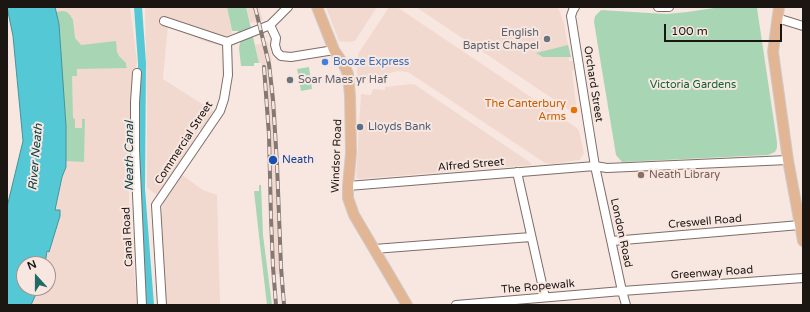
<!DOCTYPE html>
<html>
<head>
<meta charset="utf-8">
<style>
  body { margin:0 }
  #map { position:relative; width:810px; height:312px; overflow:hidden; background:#f8e7e0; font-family:"Varela Round",sans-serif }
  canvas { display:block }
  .frame { position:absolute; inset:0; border:8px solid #1c1613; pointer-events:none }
  .north { position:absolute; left:16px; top:256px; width:40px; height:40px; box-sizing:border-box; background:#f8e7e0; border:1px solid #a0938e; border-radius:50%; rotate:339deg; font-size:11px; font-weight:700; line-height:16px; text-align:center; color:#1c1613 }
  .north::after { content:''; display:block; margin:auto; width:14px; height:18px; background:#206b65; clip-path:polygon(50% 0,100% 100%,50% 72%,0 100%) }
  .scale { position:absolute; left:664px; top:24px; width:118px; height:18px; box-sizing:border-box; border:2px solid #1c1613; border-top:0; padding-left:5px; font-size:12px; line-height:14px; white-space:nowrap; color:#1c1613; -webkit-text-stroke:3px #f8e7e0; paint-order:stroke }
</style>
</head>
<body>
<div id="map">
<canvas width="810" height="312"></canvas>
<div class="frame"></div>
<div class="north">N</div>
<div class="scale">100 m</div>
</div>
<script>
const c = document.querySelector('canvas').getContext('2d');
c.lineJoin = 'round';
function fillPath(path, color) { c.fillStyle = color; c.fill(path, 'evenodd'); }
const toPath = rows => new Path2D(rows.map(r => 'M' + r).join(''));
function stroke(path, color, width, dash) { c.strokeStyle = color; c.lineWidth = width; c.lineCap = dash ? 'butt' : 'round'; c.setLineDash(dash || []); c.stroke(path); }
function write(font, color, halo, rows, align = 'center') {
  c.font = font + ' "Varela Round",sans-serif'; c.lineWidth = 4; c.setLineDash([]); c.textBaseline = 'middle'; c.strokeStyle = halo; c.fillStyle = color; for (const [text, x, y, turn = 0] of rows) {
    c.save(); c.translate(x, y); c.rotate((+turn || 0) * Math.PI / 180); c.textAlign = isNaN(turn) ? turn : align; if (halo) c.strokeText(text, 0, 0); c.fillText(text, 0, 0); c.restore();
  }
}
const built = toPath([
  [55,7,130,7,137,62,132,91,129,179,129,212,132,251,137,301,139,301,140,305,31,305,36,294,39,288,48,288,48,264,45,264,62,177,66,167,59,24],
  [145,7,227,7,232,34,227,36,222,46,206,42,168,25,163,79,213,111,203,131,199,129,188,151,157,195,147,188,147,109],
  [246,7,259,7,263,20,250,23],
  [326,7,377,7,355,41,347,42,339,41],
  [389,7,397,7,577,128,579,131,584,153,581,158,579,160,566,162,554,164,545,163,408,72,398,71,359,82,357,72,358,54],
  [416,7,558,7,564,23,566,36,571,57,569,57,569,61,573,61,574,70,572,71,577,112,574,113],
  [268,42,272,61,270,62,274,85,277,116,280,218,283,274,273,274,268,163,267,116,263,74,261,63,259,63,255,45],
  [411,84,416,85,420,88,442,103,531,163,532,165,358,179,356,177,361,94,371,95,373,89,385,90,385,87],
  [182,175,203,190,217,195,220,305,165,305,161,217,162,208,164,201]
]);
const green = toPath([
  [227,7,246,7,259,63,254,63,254,66,241,66,239,48,240,43,238,31,232,31],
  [721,7,757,8,777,142,777,148,775,152,768,155,622,162,616,155,594,22,595,16,601,10,649,13,667,14,687,12],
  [63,11,67,12,70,15,73,20,75,38,81,45,116,41,117,52,119,56,126,63,126,66,127,68,77,69,77,76,72,76,73,118,75,119,75,128,82,128,82,119,85,119,84,162,66,161,66,126,62,70,59,24,56,12],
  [568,45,571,57,543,57,536,53],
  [309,67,312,89,301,91,297,69],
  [259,185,261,185,263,235,272,305,267,305,260,245,254,191,259,191]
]);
const water = toPath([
  [7,7,55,7,59,24,66,126,66,167,62,177,55,210,60,210,60,216,49,252,47,251,45,264,24,264,24,288,39,288,36,294,31,305,7,305,7,207,23,141,13,36,7,7]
]);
const canal = toPath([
  [138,7,142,63,141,189,150,305]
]);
const minor = toPath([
  [575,7,573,10,571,16,572,22,589,129,595,166,622,291,626,305],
  [658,7,669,7],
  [777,18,803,26],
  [164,21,227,42],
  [270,25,276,38,275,45,277,52,281,56,291,57,334,50],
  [227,42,270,25,288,7],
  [137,73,135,102,135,150,142,305],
  [517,172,545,297],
  [348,186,595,166,607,168,788,160],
  [612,241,800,225],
  [374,249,531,237],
  [162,305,156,205,220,111,224,99,228,75,227,42],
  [456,305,622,291,803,278]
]);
const major = toPath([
  [317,7,334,50,344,65,348,74,350,96,351,153,348,186,348,198,354,215,407,305],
  [779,7,773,52,788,160,803,241]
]);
const rail = toPath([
  [255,7,269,64,273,100,277,164,281,267,284,305],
  [264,67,269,135,271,218,273,267,276,305]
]);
const markers = [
  [547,39,4,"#6b7280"],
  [325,62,4,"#3f7fe0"],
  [290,80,4,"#6b7280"],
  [574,110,4,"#e8710a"],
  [360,127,4,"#5c6f8a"],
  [273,160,5,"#1a4fb4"],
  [641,175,4,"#8d6e63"]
];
const worshipNames = [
  ["English",539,33],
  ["Baptist Chapel",539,46],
  ["Soar Maes yr Haf",298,80,"left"]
];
const shopNames = [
  ["Booze Express",333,62]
];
const streetNames = [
  ["Orchard Street",593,84,81],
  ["Commercial Street",184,143,-57],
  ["Windsor Road",337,156,-88],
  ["Alfred Street",471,165,-5],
  ["Creswell Road",705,222,-5],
  ["London Road",621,233,78],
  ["Canal Road",128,237,-93],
  ["Greenway Road",712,273,-4],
  ["The Ropewalk",538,287,-5]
];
const parkNames = [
  ["Victoria Gardens",693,85]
];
const foodNames = [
  ["The Canterbury",566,104],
  ["Arms",566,117]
];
const serviceNames = [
  ["Lloyds Bank",368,127]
];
const transitNames = [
  ["Neath",282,160]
];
const educationNames = [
  ["Neath Library",649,175]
];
const waterNames = [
  ["Neath Canal",130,156,-90],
  ["River Neath",36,157,-85]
];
fillPath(built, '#f2d9cf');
fillPath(green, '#a8d6b4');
fillPath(water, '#54c9d5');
stroke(water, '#43939b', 1);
stroke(canal, '#54c9d5', 8);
stroke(minor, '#7d6e68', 10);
stroke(major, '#cdcccb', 12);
stroke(minor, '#fff', 8);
stroke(major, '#e2b695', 10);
stroke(rail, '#837873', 4);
stroke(rail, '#f8e7e0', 2.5, [8]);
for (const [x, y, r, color] of markers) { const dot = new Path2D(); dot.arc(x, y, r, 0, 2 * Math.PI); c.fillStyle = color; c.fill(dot); stroke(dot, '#f8e7e0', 1.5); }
write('11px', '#5b616d', '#f8e7e0', worshipNames, 'right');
write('11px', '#366cbe', '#f8e7e0', shopNames, 'left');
write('11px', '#1c1613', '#f8e7e0', streetNames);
write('11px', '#0f6536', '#f8e7e0', parkNames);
write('11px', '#c56008', '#f8e7e0', foodNames, 'right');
write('11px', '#4e5e75', '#f8e7e0', serviceNames, 'left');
write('11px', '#164399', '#f8e7e0', transitNames, 'left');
write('11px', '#785e54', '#f8e7e0', educationNames, 'left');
write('italic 12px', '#0d4349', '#f8e7e0', waterNames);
</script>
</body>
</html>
